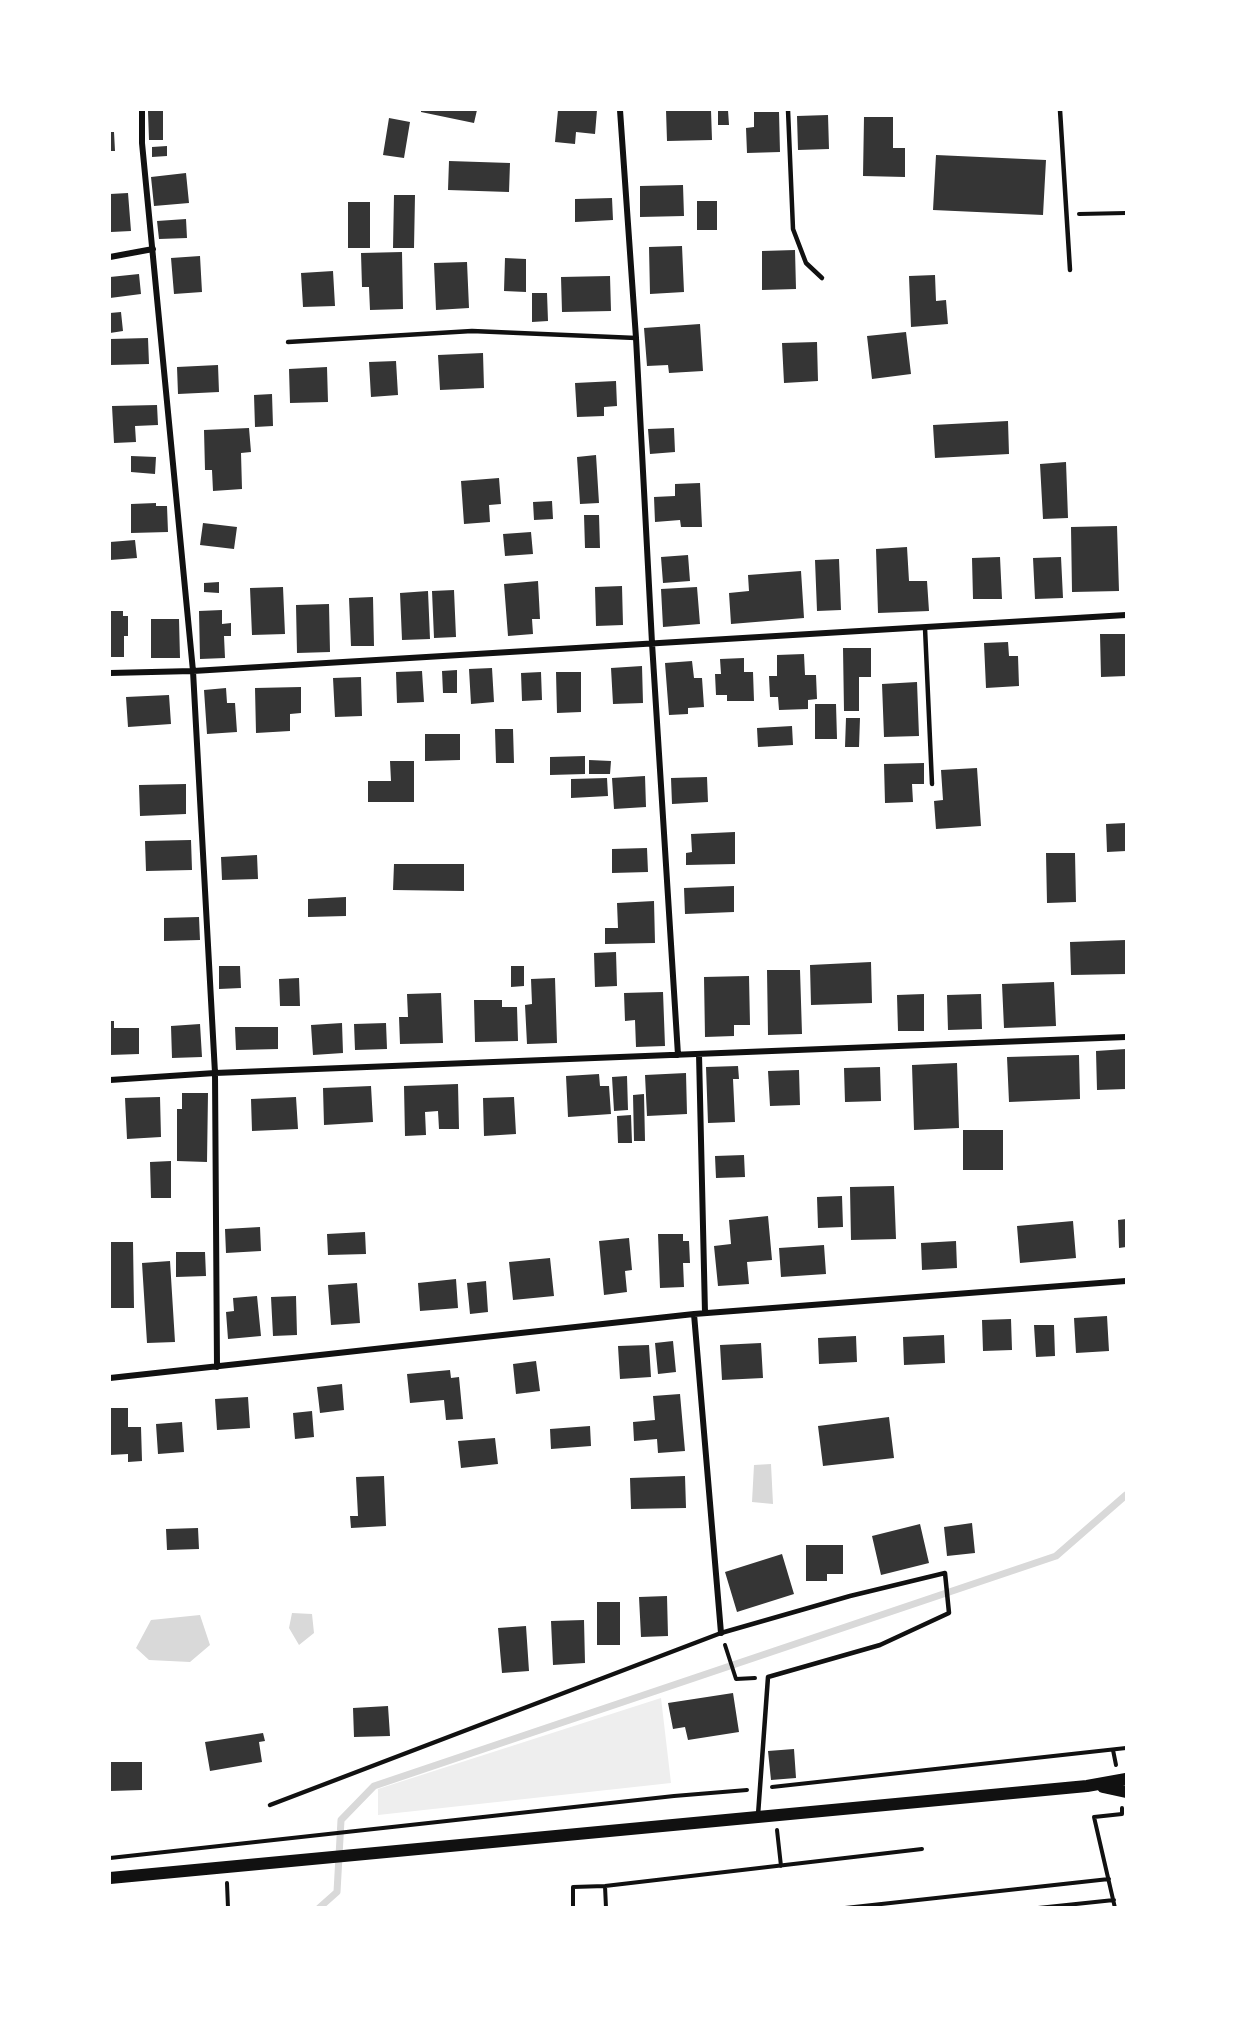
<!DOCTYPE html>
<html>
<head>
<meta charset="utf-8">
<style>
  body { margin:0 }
  #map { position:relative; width:1236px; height:2017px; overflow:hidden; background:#fff; font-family:Overpass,sans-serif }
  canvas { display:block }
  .frame { position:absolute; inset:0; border:111px solid #fff; pointer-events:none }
</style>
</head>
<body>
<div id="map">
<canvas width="1236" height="2017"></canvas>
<div class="frame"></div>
</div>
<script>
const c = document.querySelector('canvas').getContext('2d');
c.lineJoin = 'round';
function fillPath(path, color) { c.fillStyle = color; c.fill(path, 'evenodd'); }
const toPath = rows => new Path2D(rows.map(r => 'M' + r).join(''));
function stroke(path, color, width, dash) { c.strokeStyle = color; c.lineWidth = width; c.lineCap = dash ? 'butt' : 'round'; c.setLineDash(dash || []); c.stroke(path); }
const green = toPath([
  [661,1698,671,1783,378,1815,378,1789]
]);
const water = toPath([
  [771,1464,773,1504,752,1502,754,1465],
  [292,1613,312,1614,314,1633,299,1645,289,1628],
  [200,1615,210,1645,190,1662,149,1660,136,1648,151,1620]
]);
const stream = toPath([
  [319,1908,337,1892,341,1820,374,1786,1056,1556,1126,1495]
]);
const building = toPath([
  [421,110,477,110,474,123,421,112],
  [558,110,597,110,595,134,576,132,575,144,555,142],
  [666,110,711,110,712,140,667,141],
  [728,110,729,125,718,125,718,111],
  [148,111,163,111,163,140,149,140],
  [754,112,779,112,780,152,747,153,746,128,754,127],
  [828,115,829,149,798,150,797,116],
  [864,117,893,117,893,148,905,148,905,177,863,176],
  [389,118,410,122,404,158,383,155],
  [110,132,114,132,115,151,110,151],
  [167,146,167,156,152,157,152,147],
  [936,155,1046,160,1043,215,933,210],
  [449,161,510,163,509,192,448,190],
  [186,173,189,203,154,206,151,177],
  [683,185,684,216,640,217,640,186],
  [128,193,131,231,111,232,110,194],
  [394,195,415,195,414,248,393,248],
  [612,198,613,220,575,222,575,199],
  [697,201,717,201,717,230,697,230],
  [348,202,370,202,370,248,348,248],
  [186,219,187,238,159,239,157,221],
  [682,246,684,292,650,294,649,247],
  [795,250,796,289,762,290,762,251],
  [402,252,403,309,370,310,369,287,362,287,361,253],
  [200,256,202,292,174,294,171,258],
  [505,258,526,259,526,292,504,291],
  [467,262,469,308,436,310,434,263],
  [333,271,335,306,303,307,301,273],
  [139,274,141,294,110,298,110,277],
  [935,275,936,301,946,300,948,324,911,327,909,276],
  [610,276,611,311,562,312,561,277],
  [532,293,547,293,548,321,532,322],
  [121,312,123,331,110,333,110,313],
  [700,324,703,371,669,373,668,365,647,366,644,328],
  [906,332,911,374,872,379,867,336],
  [148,338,149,364,110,365,110,339],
  [817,342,818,381,784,383,782,343],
  [483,353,484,388,440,390,438,355],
  [396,361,398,395,371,397,369,362],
  [218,365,219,392,178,394,177,367],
  [327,367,328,402,290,403,289,369],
  [616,381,617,406,604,407,604,416,577,417,575,383],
  [272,394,273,426,255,427,254,395],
  [157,405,158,425,135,426,136,442,114,443,112,406],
  [1008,421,1009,454,935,458,933,425],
  [249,428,251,452,241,453,242,489,213,491,212,470,205,470,204,430],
  [674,428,675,452,650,454,648,429],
  [596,455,599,503,580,504,577,457],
  [131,456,156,457,155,474,131,472],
  [1066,462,1068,518,1043,519,1040,464],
  [499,478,501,504,489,505,490,522,464,524,461,481],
  [700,483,702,527,681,527,680,520,655,522,654,497,675,496,675,484],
  [552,501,553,519,534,520,533,502],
  [156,503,156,506,167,506,168,532,131,533,131,504],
  [584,515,599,515,600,548,585,548],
  [203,523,237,527,234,549,200,545],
  [1117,526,1119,591,1072,592,1071,527],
  [531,532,533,554,505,556,503,534],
  [135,540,137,558,110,560,110,542],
  [907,547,909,581,927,581,929,611,878,613,876,549],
  [688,555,690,581,663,583,661,557],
  [1000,557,1002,599,973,599,972,558],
  [1061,557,1063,598,1035,599,1033,558],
  [839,559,841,610,817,611,815,560],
  [801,571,804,618,731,624,729,593,749,591,748,575],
  [538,581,540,619,532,619,533,634,508,636,504,584],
  [219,582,219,593,204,592,204,583],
  [622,586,623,625,596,626,595,587],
  [283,587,285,634,252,635,250,588],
  [697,587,700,624,663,627,661,589],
  [454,590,456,637,434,638,432,591],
  [428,591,430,639,402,640,400,593],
  [373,597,374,646,351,646,349,598],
  [329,604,330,652,297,653,296,605],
  [222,610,222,624,231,623,231,636,224,636,225,658,200,659,199,611],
  [110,611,123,611,123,616,128,616,128,636,124,636,124,657,110,657],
  [151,619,179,619,180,658,151,658],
  [1100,634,1126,634,1126,676,1101,677],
  [1008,642,1009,656,1018,656,1019,686,986,688,984,643],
  [843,648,871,648,871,677,859,677,859,711,844,711],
  [804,654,805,675,816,675,817,699,808,700,808,709,779,710,778,697,770,697,769,676,777,676,777,655],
  [744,658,744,672,753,672,754,701,727,701,727,695,716,695,715,674,721,674,720,659],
  [692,661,694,678,702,678,704,707,688,708,688,714,669,715,665,663],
  [642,666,643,703,613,704,611,668],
  [492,668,494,702,471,704,469,669],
  [457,670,457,693,443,693,442,671],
  [422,671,424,702,397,703,396,672],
  [541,672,542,700,522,701,521,673],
  [556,672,581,672,581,712,557,713],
  [361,677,362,716,335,717,333,678],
  [917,682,919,736,884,737,882,684],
  [301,687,301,713,290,714,290,731,256,733,255,688],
  [226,688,227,703,235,703,237,732,207,734,204,690],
  [169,695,171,724,128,727,126,697],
  [815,704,836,704,837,739,815,739],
  [846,718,860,718,859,747,845,747],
  [792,726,793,745,758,747,757,728],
  [495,729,513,729,514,763,496,763],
  [425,734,460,734,460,760,425,761],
  [585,756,585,774,550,775,550,757],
  [589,760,611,761,610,774,589,774],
  [390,761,414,761,414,802,368,802,368,781,391,781],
  [924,763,924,784,912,784,913,802,885,803,884,764],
  [977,768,981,826,936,829,934,801,943,800,941,770],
  [645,776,646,807,614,809,612,778],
  [707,777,708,802,672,804,671,778],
  [607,778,608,796,571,798,571,779],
  [186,784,186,814,140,816,139,785],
  [1126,823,1126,851,1107,852,1106,824],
  [735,832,735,864,686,865,686,853,692,852,691,834],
  [191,840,192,870,146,871,145,841],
  [647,848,648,872,612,873,612,849],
  [1046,853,1075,853,1076,902,1047,903],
  [257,855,258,879,222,880,221,857],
  [394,864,464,864,464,891,393,890],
  [734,886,734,912,685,914,684,888],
  [346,897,346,916,308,917,308,899],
  [654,901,655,943,605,944,605,928,618,928,617,903],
  [199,917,200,940,164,941,164,918],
  [1126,940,1126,974,1071,975,1070,942],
  [616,952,617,986,595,987,594,953],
  [871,962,872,1003,811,1005,810,965],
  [219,966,240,966,241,988,219,989],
  [511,966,524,966,524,986,511,987],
  [767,970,800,970,802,1034,768,1035],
  [749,976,750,1025,734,1025,734,1036,705,1037,704,977],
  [299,978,300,1006,280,1006,279,979],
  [555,978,557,1043,527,1044,525,1005,532,1004,531,979],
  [1054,982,1056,1026,1004,1028,1002,984],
  [663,992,665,1046,636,1047,635,1020,625,1021,624,993],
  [441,993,443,1043,400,1044,399,1017,408,1017,407,994],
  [924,994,924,1031,898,1031,897,995],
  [981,994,982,1029,948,1030,947,995],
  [474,1000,502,1000,502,1007,517,1007,518,1041,475,1042],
  [110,1021,114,1021,114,1028,139,1028,139,1054,110,1055],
  [342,1023,343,1053,313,1055,311,1025],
  [386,1023,387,1049,355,1050,354,1024],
  [200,1024,202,1057,172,1058,171,1026],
  [235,1027,278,1027,278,1049,236,1050],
  [1126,1049,1126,1089,1097,1090,1096,1051],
  [1079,1055,1080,1099,1009,1102,1007,1057],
  [957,1063,959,1128,914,1130,912,1065],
  [738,1066,739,1079,733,1079,735,1122,708,1123,706,1067],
  [880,1067,881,1101,845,1102,844,1068],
  [799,1070,800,1105,770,1106,768,1071],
  [686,1073,687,1114,647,1116,645,1075],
  [599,1074,600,1086,609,1086,611,1114,568,1117,566,1076],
  [627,1076,628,1110,614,1111,612,1077],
  [458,1084,459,1129,439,1129,438,1111,425,1112,426,1135,405,1136,404,1086],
  [371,1086,373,1122,324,1125,323,1088],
  [182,1093,208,1093,207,1162,177,1161,177,1109,182,1109],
  [644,1094,645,1141,634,1141,633,1095],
  [160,1097,161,1137,127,1139,125,1098],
  [296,1097,298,1129,252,1131,251,1099],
  [514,1097,516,1134,484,1136,483,1098],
  [631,1115,632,1143,618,1143,617,1116],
  [963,1130,1003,1130,1003,1170,963,1170],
  [744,1155,745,1177,716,1178,715,1156],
  [171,1161,171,1198,151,1198,150,1162],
  [894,1186,896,1239,851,1240,850,1187],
  [842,1196,843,1227,818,1228,817,1197],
  [768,1216,772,1260,747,1262,749,1284,718,1286,714,1246,731,1244,729,1220],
  [1126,1219,1126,1247,1119,1248,1118,1220],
  [1073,1221,1076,1258,1020,1263,1017,1226],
  [260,1227,261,1251,226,1253,225,1229],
  [365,1232,366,1254,328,1255,327,1234],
  [658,1234,683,1234,683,1241,689,1241,690,1263,683,1263,684,1287,660,1288],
  [629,1238,632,1270,625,1271,627,1292,604,1295,599,1241],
  [956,1241,957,1268,922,1270,921,1243],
  [110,1242,133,1242,134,1308,110,1308],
  [824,1245,826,1274,781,1277,779,1248],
  [176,1252,205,1252,206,1276,176,1277],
  [550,1258,554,1296,513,1300,509,1262],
  [170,1261,175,1342,147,1343,142,1263],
  [456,1279,458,1308,420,1311,418,1283],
  [486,1281,488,1312,470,1314,467,1283],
  [357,1283,360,1323,331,1325,328,1285],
  [257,1296,261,1336,228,1339,226,1312,234,1311,233,1298],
  [296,1296,297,1335,273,1336,271,1297],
  [1107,1316,1109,1351,1076,1353,1074,1318],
  [1011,1319,1012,1350,983,1351,982,1320],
  [1034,1325,1054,1325,1055,1356,1036,1357],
  [944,1335,945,1363,904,1365,903,1337],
  [856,1336,857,1362,819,1364,818,1338],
  [673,1341,676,1372,658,1374,655,1343],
  [761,1343,763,1378,722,1380,720,1345],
  [649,1345,651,1377,620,1379,618,1346],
  [536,1361,540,1391,516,1394,513,1364],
  [450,1370,451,1378,459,1377,463,1419,446,1420,444,1400,410,1403,407,1374],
  [342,1384,344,1410,320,1413,317,1387],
  [680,1394,685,1451,658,1453,657,1439,634,1441,633,1422,655,1420,653,1396],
  [248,1397,250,1428,217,1430,215,1399],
  [110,1408,128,1408,128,1427,141,1427,142,1461,128,1462,128,1454,110,1455],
  [312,1411,314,1437,295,1439,293,1413],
  [889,1417,894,1458,823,1466,818,1426],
  [182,1422,184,1452,158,1454,156,1424],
  [590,1426,591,1446,551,1449,550,1429],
  [495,1438,498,1464,461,1468,458,1441],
  [384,1476,386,1526,351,1528,350,1516,358,1516,356,1477],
  [685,1476,686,1508,631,1509,630,1478],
  [972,1523,975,1553,947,1556,944,1527],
  [920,1524,929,1563,881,1575,872,1536],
  [198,1528,199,1549,167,1550,166,1529],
  [806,1545,843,1545,843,1574,827,1574,827,1581,806,1581],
  [782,1554,794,1594,737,1612,725,1572],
  [667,1596,668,1636,641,1637,639,1597],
  [597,1602,620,1602,620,1645,597,1645],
  [584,1620,585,1663,553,1665,551,1621],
  [526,1626,529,1671,502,1673,498,1628],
  [733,1693,739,1732,688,1740,685,1727,673,1729,668,1703],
  [388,1706,390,1736,354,1737,353,1708],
  [263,1733,265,1741,259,1742,262,1762,210,1771,205,1742],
  [794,1749,796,1778,771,1780,768,1751],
  [110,1762,142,1762,142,1790,110,1791]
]);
const path = toPath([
  [1079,214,1126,213],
  [725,1645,736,1679,755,1678],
  [1113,1750,1116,1765],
  [772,1787,1126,1748],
  [777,1830,781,1866],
  [110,1858,674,1796,747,1790],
  [227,1883,228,1908],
  [605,1886,606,1908],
  [573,1908,573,1887,605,1886,922,1849],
  [845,1908,1109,1879],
  [1038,1908,1114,1900],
  [1115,1908,1094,1817,1122,1814,1122,1808]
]);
const service = toPath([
  [788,110,793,229,806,263,822,278],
  [1060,110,1070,270],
  [288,342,472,331,636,338],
  [925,628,932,784],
  [270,1805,721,1633,850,1596,945,1573,949,1613,880,1645,768,1677,758,1815]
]);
const minor = toPath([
  [142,110,142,143,193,671,215,1073,217,1367],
  [620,110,636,338,652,643,678,1055],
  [110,257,153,249],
  [110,673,193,671,1126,615],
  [699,1054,705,1313],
  [110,1080,215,1073,1126,1037],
  [694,1314,721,1633],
  [110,1378,694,1314,1126,1281]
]);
const secondary = toPath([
  [1103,1787,1126,1792],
  [110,1878,1087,1786,1126,1779]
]);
fillPath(green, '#eee');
fillPath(water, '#d9d9d9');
stroke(stream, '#d9d9d9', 7);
fillPath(building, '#353535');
stroke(path, '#111', 4);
stroke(service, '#111', 4.5);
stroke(minor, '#111', 6);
stroke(secondary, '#111', 12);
</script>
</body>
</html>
